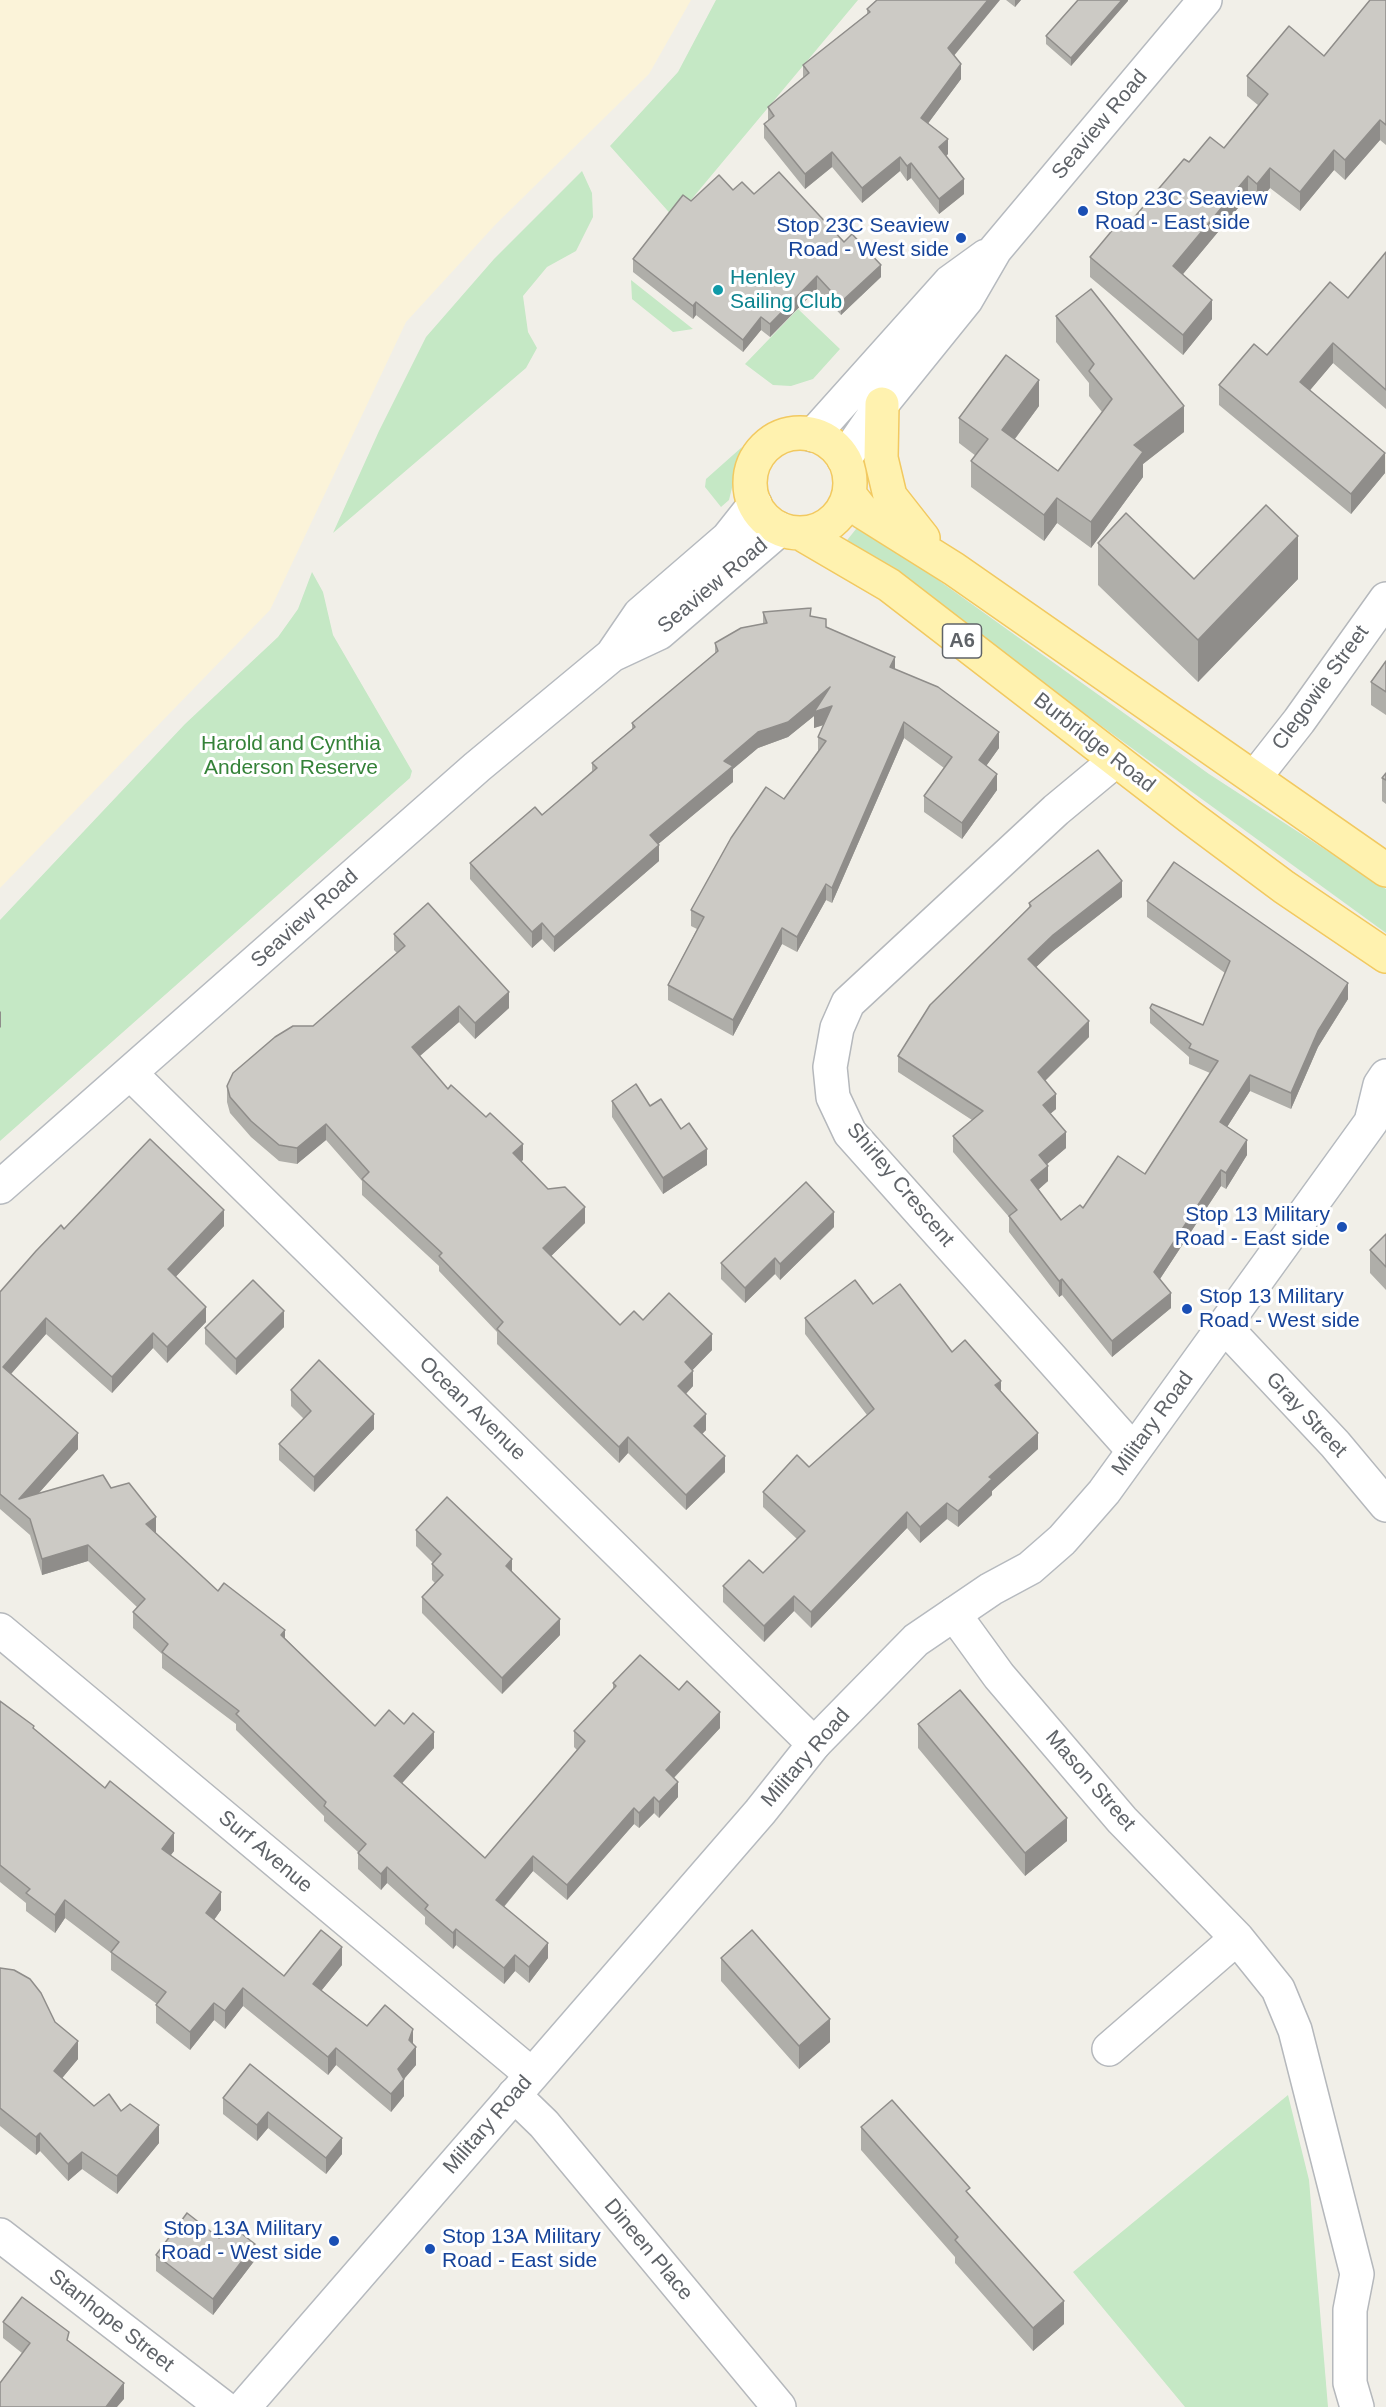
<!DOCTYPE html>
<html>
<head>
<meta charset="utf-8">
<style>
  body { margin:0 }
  canvas { display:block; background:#f1efe8 }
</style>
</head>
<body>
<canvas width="1386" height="2407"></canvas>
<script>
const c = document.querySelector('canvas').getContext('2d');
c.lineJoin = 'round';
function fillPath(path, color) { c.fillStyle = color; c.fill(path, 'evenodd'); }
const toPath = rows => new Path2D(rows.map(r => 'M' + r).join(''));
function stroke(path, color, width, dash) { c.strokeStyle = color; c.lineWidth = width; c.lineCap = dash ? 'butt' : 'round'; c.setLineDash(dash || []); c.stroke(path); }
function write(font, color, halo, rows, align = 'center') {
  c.font = font + ' Arial,sans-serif'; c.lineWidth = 6; c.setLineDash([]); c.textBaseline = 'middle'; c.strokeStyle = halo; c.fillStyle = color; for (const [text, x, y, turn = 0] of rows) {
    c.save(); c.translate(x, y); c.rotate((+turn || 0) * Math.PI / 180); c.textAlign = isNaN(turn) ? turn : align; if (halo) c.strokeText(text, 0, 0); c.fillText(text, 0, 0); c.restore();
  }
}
const green = toPath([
  [716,0,858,0,675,219,610,146,678,72],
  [582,171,592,193,593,217,576,251,547,267,523,296,528,332,537,348,526,368,333,533,379,431,426,337,494,259],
  [631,280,693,329,673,332,632,299],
  [798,309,840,349,813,379,791,386,773,385,745,364],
  [742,447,729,500,721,507,705,487,706,479],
  [860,524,1209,774,1386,889,1386,933,957,621,844,544],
  [312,572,323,592,333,635,412,771,410,778,0,1141,0,920,185,724,278,637,298,609],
  [1288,2095,1309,2180,1328,2407,1185,2407,1073,2272]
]);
const sand = toPath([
  [0,0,691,0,649,74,496,224,406,322,270,610,0,888]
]);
const street = toPath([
  [1115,761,1056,810,848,1003,837,1028,830,1067,833,1097,850,1133,1133,1450],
  [1255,777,1299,721,1386,599],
  [131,1074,814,1744],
  [1225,1327,1335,1444,1386,1505],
  [954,1614,999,1676,1122,1820,1237,1938,1278,1989,1295,2030,1357,2274,1350,2310,1350,2383,1357,2407],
  [0,1630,531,2074],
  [1109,2049,1237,1938],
  [514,2095,544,2124,779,2407],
  [0,2235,223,2407]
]);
const secondary = toPath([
  [813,435,950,282,986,256],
  [844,459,882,404,966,300,995,250,1205,0],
  [612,655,640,614,728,538,755,504],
  [0,1187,477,767,612,655,659,633,780,529],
  [244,2407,760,1812,814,1744,916,1640,991,1589,1030,1568,1062,1540,1104,1492,1371,1122,1380,1085,1386,1076]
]);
const primary = toPath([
  [882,404,881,458,890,496,923,538],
  '750 483a50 50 0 1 1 100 0a50 50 0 1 1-100 0Z',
  [849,494,863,512,954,569,1386,870],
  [800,533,889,585,1190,817,1284,887,1386,956]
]);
const wall = toPath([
  [1006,0,1021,0,1015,7],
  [1128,0,1071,66,1046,44,1046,36],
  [1386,0,1386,145,1380,140,1345,180,1334,170,1300,211,1270,188,1257,204,1248,196,1183,274,1212,319,1183,355,1090,277,1090,257,1126,227,1189,162,1224,148,1258,105,1247,96,1247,76,1324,56],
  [867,9,954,56,961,79,928,123,948,154,946,156,964,194,939,214,911,178,907,181,900,171,862,203,832,167,805,189,764,138,764,124,768,121,768,107,803,78,803,65,867,14],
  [733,190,754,194,844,242,881,277,841,315,817,289,770,337,761,330,743,352,696,315,693,319,633,272,633,259],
  [1386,252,1386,409,1333,363,1310,390,1385,473,1351,514,1219,405,1219,385,1267,355,1348,298],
  [1056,316,1184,432,1143,464,1143,477,1091,548,1057,523,1044,541,971,487,971,461,976,456,959,443,959,418,1039,406,1015,439,1058,471,1102,412,1089,396,1089,383,1056,342],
  [1098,543,1194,579,1298,579,1198,682,1098,585],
  [763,612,811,616,826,627,895,669,999,748,986,766,997,790,962,839,924,812,924,796,944,768,904,738,832,903,826,900,797,952,782,944,733,1036,668,1000,668,985,697,929,691,926,691,910,784,799,818,751,818,737,824,725,814,728,814,716,788,737,758,748,733,769,733,782,658,844,659,861,554,952,542,939,532,948,470,879,470,863,542,815,592,771,592,763,632,729,632,723,715,655,715,643,763,624],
  [1386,661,1386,715,1371,705,1371,682],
  [1386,773,1386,804,1382,801,1382,778],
  [1122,897,1053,951,1036,967,1089,1037,1045,1080,1056,1109,1050,1114,1066,1148,1047,1164,1048,1181,1038,1190,1061,1220,1145,1174,1210,1073,1189,1064,1189,1057,1150,1023,1150,1008,1203,1025,1225,973,1147,917,1147,901,1348,999,1318,1047,1291,1109,1250,1091,1227,1127,1247,1155,1226,1189,1221,1186,1160,1279,1171,1308,1112,1357,1062,1295,1059,1297,1009,1232,1009,1217,953,1152,953,1136,972,1120,898,1072,898,1056,1029,907,1029,903],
  [394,934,509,1008,475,1039,459,1022,419,1056,448,1089,523,1160,521,1161,548,1189,585,1223,551,1256,620,1325,643,1320,712,1350,692,1370,693,1386,686,1394,706,1430,702,1434,725,1472,686,1510,628,1453,619,1463,497,1344,497,1332,439,1271,439,1266,362,1195,362,1181,326,1140,297,1164,279,1161,251,1137,230,1113,227,1102,227,1086,313,1026,397,953,394,950],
  [612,1101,650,1106,681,1129,707,1165,663,1194,612,1117],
  [224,1226,175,1277,206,1322,167,1363,153,1348,112,1393,46,1334,11,1374,78,1449,38,1494,111,1488,155,1533,218,1591,285,1638,375,1726,404,1724,434,1748,402,1783,485,1858,577,1750,574,1747,574,1731,613,1689,613,1683,720,1728,674,1778,678,1797,659,1818,654,1813,639,1828,634,1824,567,1900,533,1871,504,1907,548,1958,529,1983,515,1971,504,1984,456,1945,453,1949,425,1924,425,1917,387,1883,381,1890,358,1869,358,1852,324,1821,324,1816,236,1730,236,1724,162,1668,162,1654,133,1628,133,1612,137,1607,88,1561,42,1575,30,1535,0,1509,0,1292,64,1229],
  [834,1227,780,1280,775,1274,745,1303,721,1279,721,1263],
  [1386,1234,1386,1290,1370,1273,1370,1250],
  [873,1304,952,1352,1001,1391,1038,1449,992,1491,992,1495,958,1527,947,1519,920,1543,907,1528,811,1628,794,1611,764,1642,723,1602,723,1586,763,1573,797,1539,763,1507,763,1492,809,1467,867,1415,805,1334,805,1318],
  [284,1327,236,1375,205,1344,205,1328],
  [291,1390,374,1429,314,1492,279,1460,279,1444,304,1419,291,1406],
  [416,1530,512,1573,560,1635,502,1694,422,1613,422,1597,435,1583,432,1580,432,1564,433,1563,416,1546],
  [0,1701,174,1851,171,1855,221,1910,214,1920,284,1976,342,1965,321,1991,367,2026,413,2045,416,2065,404,2079,404,2096,391,2112,336,2065,328,2075,243,2006,225,2029,214,2020,190,2050,156,2023,156,2005,157,2004,111,1970,111,1953,65,1918,55,1933,26,1911,26,1903,0,1882],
  [918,1724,1067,1841,1025,1876,918,1748],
  [721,1958,830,2042,799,2069,721,1981],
  [0,1968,55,2022,78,2059,62,2078,94,2106,121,2111,159,2143,117,2194,82,2169,68,2181,40,2151,36,2155,0,2126],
  [250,2064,342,2154,326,2174,268,2128,257,2141,223,2114,223,2098],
  [861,2127,970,2195,1064,2324,1033,2351,955,2263,955,2257,861,2150],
  [156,2255,255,2260,213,2315,156,2271],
  [3,2322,69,2342,124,2399,22,2353,3,2338]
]);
const shadedWall = toPath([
  [988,0,1000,0,948,63,948,48],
  [1015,0,1021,0,1015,7],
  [1122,0,1128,0,1128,1,1071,66,1071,58],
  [961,64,961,79,921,133,921,118],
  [1380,120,1380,140,1345,180,1345,160],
  [948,139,948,154,939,162,939,147],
  [1334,150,1334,170,1300,211,1300,192],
  [832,152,832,167,805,189,805,174],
  [900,157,900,171,862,203,862,188],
  [911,163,911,178,907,181,907,166],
  [1270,168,1270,188,1257,204,1257,184],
  [1248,176,1248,196,1173,286,1173,266],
  [964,179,964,194,939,214,939,199],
  [881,265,881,277,841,315,841,302],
  [817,276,817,289,770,337,770,324],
  [1212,300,1212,319,1183,355,1183,335],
  [696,302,696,315,693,319,693,306],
  [761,317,761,330,743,352,743,340],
  [1333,343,1333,363,1300,402,1300,382],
  [1039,380,1039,406,1002,456,1002,430],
  [1184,406,1184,432,1143,464,1143,477,1091,548,1091,522,1134,445],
  [1385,453,1385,473,1351,514,1351,494],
  [1057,498,1057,523,1044,541,1044,515],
  [1298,536,1298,579,1198,682,1198,640],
  [895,657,895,673,890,667],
  [830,687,832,706,832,722,814,728,814,716,788,737,758,748,733,769,733,782,650,851,650,835,724,761,758,732],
  [904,722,904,738,832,903,832,888],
  [999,732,999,748,979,776,979,760],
  [997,774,997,790,962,839,962,823],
  [659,845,659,861,554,952,554,937],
  [1122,881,1122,897,1053,951,1028,975,1028,959,1053,935],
  [826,884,826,900,797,952,797,937],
  [542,923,542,939,532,948,532,932],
  [782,928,782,944,733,1036,733,1020],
  [1348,983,1348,999,1318,1047,1291,1109,1291,1093,1318,1031],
  [509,992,509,1008,475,1039,475,1023],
  [459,1006,459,1022,412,1063,412,1047],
  [1,1011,1,1027,0,1028,0,1012],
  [1089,1021,1089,1037,1038,1088,1038,1072],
  [1250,1075,1250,1091,1220,1138,1220,1122],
  [1056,1094,1056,1109,1043,1120,1043,1105],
  [326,1124,326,1140,297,1164,297,1148],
  [1066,1132,1066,1148,1039,1171,1039,1155],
  [1247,1140,1247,1155,1226,1189,1226,1173],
  [523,1144,523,1160,513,1169,513,1153],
  [707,1149,707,1165,663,1194,663,1178],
  [1048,1166,1048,1181,1031,1196,1031,1180],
  [1221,1170,1221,1186,1154,1288,1154,1272],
  [585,1207,585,1223,543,1264,543,1248],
  [224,1210,224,1226,168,1285,168,1269],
  [834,1212,834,1227,780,1280,780,1264],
  [775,1258,775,1274,745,1303,745,1288],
  [1062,1279,1062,1295,1059,1297,1059,1281],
  [1171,1293,1171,1308,1112,1357,1112,1341],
  [206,1307,206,1322,167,1363,167,1347],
  [284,1311,284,1327,236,1375,236,1359],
  [46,1318,46,1334,3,1383,3,1367],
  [153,1333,153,1348,112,1393,112,1377],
  [712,1334,712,1350,685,1378,685,1362],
  [693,1371,693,1386,678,1402,678,1386],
  [1001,1381,1001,1396,995,1385],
  [374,1414,374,1429,314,1492,314,1477],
  [706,1414,706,1430,694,1442,694,1426],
  [78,1433,78,1449,22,1512,19,1499],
  [1038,1433,1038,1449,992,1491,992,1495,958,1527,958,1511,989,1477],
  [628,1437,628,1453,619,1463,619,1447],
  [725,1456,725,1472,686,1510,686,1495],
  [947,1503,947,1519,920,1543,920,1527],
  [907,1512,907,1528,811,1628,811,1612],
  [156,1517,156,1532,146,1540,146,1524],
  [88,1545,88,1561,42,1575,42,1559],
  [512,1559,512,1575,506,1566],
  [794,1596,794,1611,764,1642,764,1626],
  [560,1619,560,1635,502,1694,502,1678],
  [285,1630,285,1646,281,1635],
  [720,1712,720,1728,666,1786,666,1770],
  [434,1732,434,1748,394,1792,394,1776],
  [678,1782,678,1797,659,1818,659,1802],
  [654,1797,654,1813,639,1828,639,1813],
  [634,1808,634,1824,567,1900,567,1885],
  [1067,1818,1067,1841,1025,1876,1025,1853],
  [174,1833,174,1851,162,1866,162,1849],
  [533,1856,533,1871,496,1916,496,1900],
  [387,1867,387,1883,381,1890,381,1874],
  [221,1892,221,1910,206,1931,206,1913],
  [65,1900,65,1918,55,1933,55,1915],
  [456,1929,456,1945,453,1949,453,1933],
  [548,1943,548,1958,529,1983,529,1967],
  [342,1947,342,1965,313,2001,313,1984],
  [515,1955,515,1971,504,1984,504,1968],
  [243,1988,243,2006,225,2029,225,2011],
  [214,2003,214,2020,190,2050,190,2032],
  [830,2019,830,2042,799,2069,799,2046],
  [413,2029,413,2047,416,2047,416,2065,404,2079,404,2096,391,2112,391,2094,398,2069],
  [78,2041,78,2059,54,2088,54,2071],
  [336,2048,336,2065,328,2075,328,2057],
  [268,2112,268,2128,257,2141,257,2125],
  [159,2125,159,2143,117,2194,117,2176],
  [40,2133,40,2151,36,2155,36,2137],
  [342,2138,342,2154,326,2174,326,2158],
  [82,2152,82,2169,68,2181,68,2164],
  [255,2244,255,2260,213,2315,213,2299],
  [1064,2301,1064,2324,1033,2351,1033,2328],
  [124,2383,124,2399,117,2407,106,2407]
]);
const building = toPath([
  [877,0,988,0,948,48,961,64,921,118,948,139,939,147,964,179,939,199,911,163,907,166,900,157,862,188,832,152,805,174,764,124,774,116,768,107,809,73,803,65,870,12,867,9,877,0],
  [1078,0,1122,0,1071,58,1046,36,1078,0],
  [1370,0,1386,0,1386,125,1380,120,1345,160,1334,150,1300,192,1270,168,1257,184,1248,176,1173,266,1212,300,1183,335,1090,257,1120,221,1126,227,1184,159,1189,162,1210,137,1224,148,1268,94,1247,76,1289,26,1324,56,1370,0],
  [779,172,844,242,852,234,881,265,841,302,817,276,770,324,761,317,743,340,696,302,693,306,633,259,683,195,691,201,719,175,733,190,742,182,754,194,779,172],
  [1386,252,1386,390,1333,343,1300,382,1385,453,1351,494,1219,385,1254,344,1267,355,1330,282,1348,298,1386,252],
  [1091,289,1184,406,1134,445,1143,452,1091,522,1057,498,1044,515,971,461,988,439,959,418,1006,355,1039,380,1002,430,1058,471,1112,399,1089,371,1094,364,1056,316,1091,289],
  [1266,505,1298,536,1198,640,1098,543,1126,513,1194,579,1266,505],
  [811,608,810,616,826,619,826,627,895,657,890,667,938,687,999,732,979,760,997,774,962,823,924,796,952,757,904,722,832,888,826,884,797,937,782,928,733,1020,668,985,704,917,691,910,731,838,766,787,784,799,826,741,818,737,832,706,814,712,830,687,788,722,758,732,724,761,733,766,650,835,659,845,554,937,542,923,532,932,470,863,535,807,542,815,597,768,592,763,635,727,632,723,718,651,715,643,741,628,767,623,763,612,811,608],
  [1386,661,1386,692,1371,682,1386,661],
  [1386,773,1386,780,1382,778,1386,773],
  [1098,850,1122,881,1053,935,1028,959,1089,1021,1038,1072,1056,1094,1043,1105,1066,1132,1039,1155,1048,1166,1031,1180,1061,1220,1080,1205,1083,1208,1118,1156,1145,1174,1218,1061,1189,1048,1191,1044,1150,1008,1152,1004,1203,1025,1230,961,1147,901,1174,862,1348,983,1318,1031,1291,1093,1250,1075,1220,1122,1247,1140,1226,1173,1221,1170,1154,1272,1171,1293,1112,1341,1062,1279,1059,1281,1009,1216,1017,1210,953,1136,983,1111,898,1056,930,1005,1031,906,1029,903,1098,850],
  [428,903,509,992,475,1023,459,1006,412,1047,448,1089,451,1085,486,1117,490,1113,523,1144,513,1153,548,1189,565,1187,585,1207,543,1248,620,1325,634,1311,643,1320,669,1293,712,1334,685,1362,693,1371,678,1386,706,1414,694,1426,725,1456,686,1495,628,1437,619,1447,497,1329,503,1322,439,1256,442,1253,362,1179,369,1172,326,1124,297,1148,279,1145,251,1121,230,1097,227,1086,233,1073,275,1037,293,1026,313,1026,405,946,394,934,428,903],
  [636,1084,650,1106,661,1099,681,1129,689,1123,707,1149,663,1178,612,1101,636,1084],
  [150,1139,224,1210,168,1269,206,1307,167,1347,153,1333,112,1377,46,1318,3,1367,78,1433,19,1499,103,1475,111,1488,129,1483,156,1517,146,1524,218,1591,224,1583,285,1630,281,1635,375,1726,389,1710,404,1724,413,1713,434,1732,394,1776,485,1858,585,1741,574,1731,616,1686,613,1683,640,1655,679,1690,687,1681,720,1712,666,1770,678,1782,659,1802,654,1797,639,1813,634,1808,567,1885,533,1856,496,1900,548,1943,529,1967,515,1955,504,1968,456,1929,453,1933,425,1909,428,1905,387,1867,381,1874,358,1853,366,1844,324,1806,326,1802,236,1714,239,1711,162,1652,168,1644,133,1612,145,1599,88,1545,42,1559,30,1519,0,1494,0,1292,36,1251,61,1225,64,1229,150,1139],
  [806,1182,834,1212,780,1264,775,1258,745,1288,721,1263,806,1182],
  [1386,1234,1386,1267,1370,1250,1386,1234],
  [253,1280,284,1311,236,1359,205,1328,253,1280],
  [855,1280,873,1304,900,1284,952,1352,965,1340,1001,1381,995,1385,1038,1433,989,1477,992,1479,958,1511,947,1503,920,1527,907,1512,811,1612,794,1596,764,1626,723,1586,749,1560,763,1573,805,1531,763,1492,797,1455,809,1467,874,1409,805,1318,855,1280],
  [319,1360,374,1414,314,1477,279,1444,311,1411,291,1390,319,1360],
  [447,1497,512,1559,506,1566,560,1619,502,1678,422,1597,443,1575,432,1564,441,1554,416,1530,447,1497],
  [960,1690,1067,1818,1025,1853,918,1724,960,1690],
  [0,1701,34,1726,33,1728,105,1788,110,1781,174,1833,162,1849,221,1892,206,1913,284,1976,321,1930,342,1947,313,1984,367,2026,385,2005,413,2029,409,2040,416,2047,398,2069,404,2079,391,2094,336,2048,328,2057,243,1988,225,2011,214,2003,190,2032,156,2005,166,1992,111,1952,119,1942,65,1900,55,1915,26,1893,30,1889,0,1865,0,1701],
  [752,1930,830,2019,799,2046,721,1958,752,1930],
  [0,1968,14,1970,30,1979,41,1993,55,2022,78,2041,54,2071,94,2106,109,2094,121,2111,130,2104,159,2125,117,2176,82,2152,68,2164,40,2133,36,2137,0,2108,0,1968],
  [250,2064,342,2138,326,2158,268,2112,257,2125,223,2098,250,2064],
  [892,2100,970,2188,966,2191,1064,2301,1033,2328,955,2240,958,2237,861,2127,892,2100],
  [187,2213,219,2238,229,2224,255,2244,213,2299,156,2255,187,2213],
  [22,2297,69,2332,67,2340,124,2383,106,2407,0,2407,0,2383,30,2343,3,2322,22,2297]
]);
const markers = [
  [1083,211,6,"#1a4fb4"],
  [961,238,6,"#1a4fb4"],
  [718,290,6,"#0f9aa8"],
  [1342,1227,6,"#1a4fb4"],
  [1187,1309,6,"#1a4fb4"],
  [334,2241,6,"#1a4fb4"],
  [430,2249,6,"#1a4fb4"]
];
const shields = [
  [962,641,39]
];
const shieldNames = [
  ["A6",962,641]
];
const streetNames = [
  ["Seaview Road",1100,125,-50],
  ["Seaview Road",713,586,-40],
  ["Clegowie Street",1321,688,-54],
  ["Burbridge Road",1094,743,38],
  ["Seaview Road",305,919,-42],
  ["Shirley Crescent",900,1185,50],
  ["Ocean Avenue",472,1409,44],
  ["Gray Street",1306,1415,47],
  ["Military Road",1153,1424,-54],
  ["Military Road",806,1758,-49],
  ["Mason Street",1090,1781,49],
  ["Surf Avenue",265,1852,40],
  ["Military Road",488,2125,-49],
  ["Dineen Place",648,2250,50],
  ["Stanhope Street",111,2321,38]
];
const transitNames = [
  ["Stop 23C Seaview",1095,199],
  ["Road - East side",1095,223],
  ["Stop 23C Seaview",949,226,"right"],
  ["Road - West side",949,250,"right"],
  ["Stop 13 Military",1330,1215,"right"],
  ["Road - East side",1330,1239,"right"],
  ["Stop 13 Military",1199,1297],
  ["Road - West side",1199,1321],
  ["Stop 13A Military",322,2229,"right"],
  ["Road - West side",322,2253,"right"],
  ["Stop 13A Military",442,2237],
  ["Road - East side",442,2261]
];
const cultureNames = [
  ["Henley",730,278],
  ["Sailing Club",730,302]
];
const parkNames = [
  ["Harold and Cynthia",291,744],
  ["Anderson Reserve",291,768]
];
fillPath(green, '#c5e8c5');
fillPath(sand, '#fbf3d9');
stroke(street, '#b5b8bc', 36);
stroke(secondary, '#b6babf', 36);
stroke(primary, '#f2c960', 36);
stroke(street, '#fff', 33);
stroke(secondary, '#fff', 33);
stroke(primary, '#fff2af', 33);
fillPath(wall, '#afaea9');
fillPath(shadedWall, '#8f8d8a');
fillPath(building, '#cccac5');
stroke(building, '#8f8d8a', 1.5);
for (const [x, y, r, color] of markers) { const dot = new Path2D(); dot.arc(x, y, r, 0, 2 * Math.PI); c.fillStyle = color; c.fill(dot); stroke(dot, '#fff', 2); }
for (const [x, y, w] of shields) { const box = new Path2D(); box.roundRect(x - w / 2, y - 17, w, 34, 4.5); c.fillStyle = '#fff'; c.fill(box); stroke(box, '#5f6368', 1.5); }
write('bold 20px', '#5f6368', null, shieldNames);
write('21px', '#5f6368', '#fff', streetNames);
write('21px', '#164399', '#fff', transitNames, 'left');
write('21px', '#0d838f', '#fff', cultureNames, 'left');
write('21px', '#348238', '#fff', parkNames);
</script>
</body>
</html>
